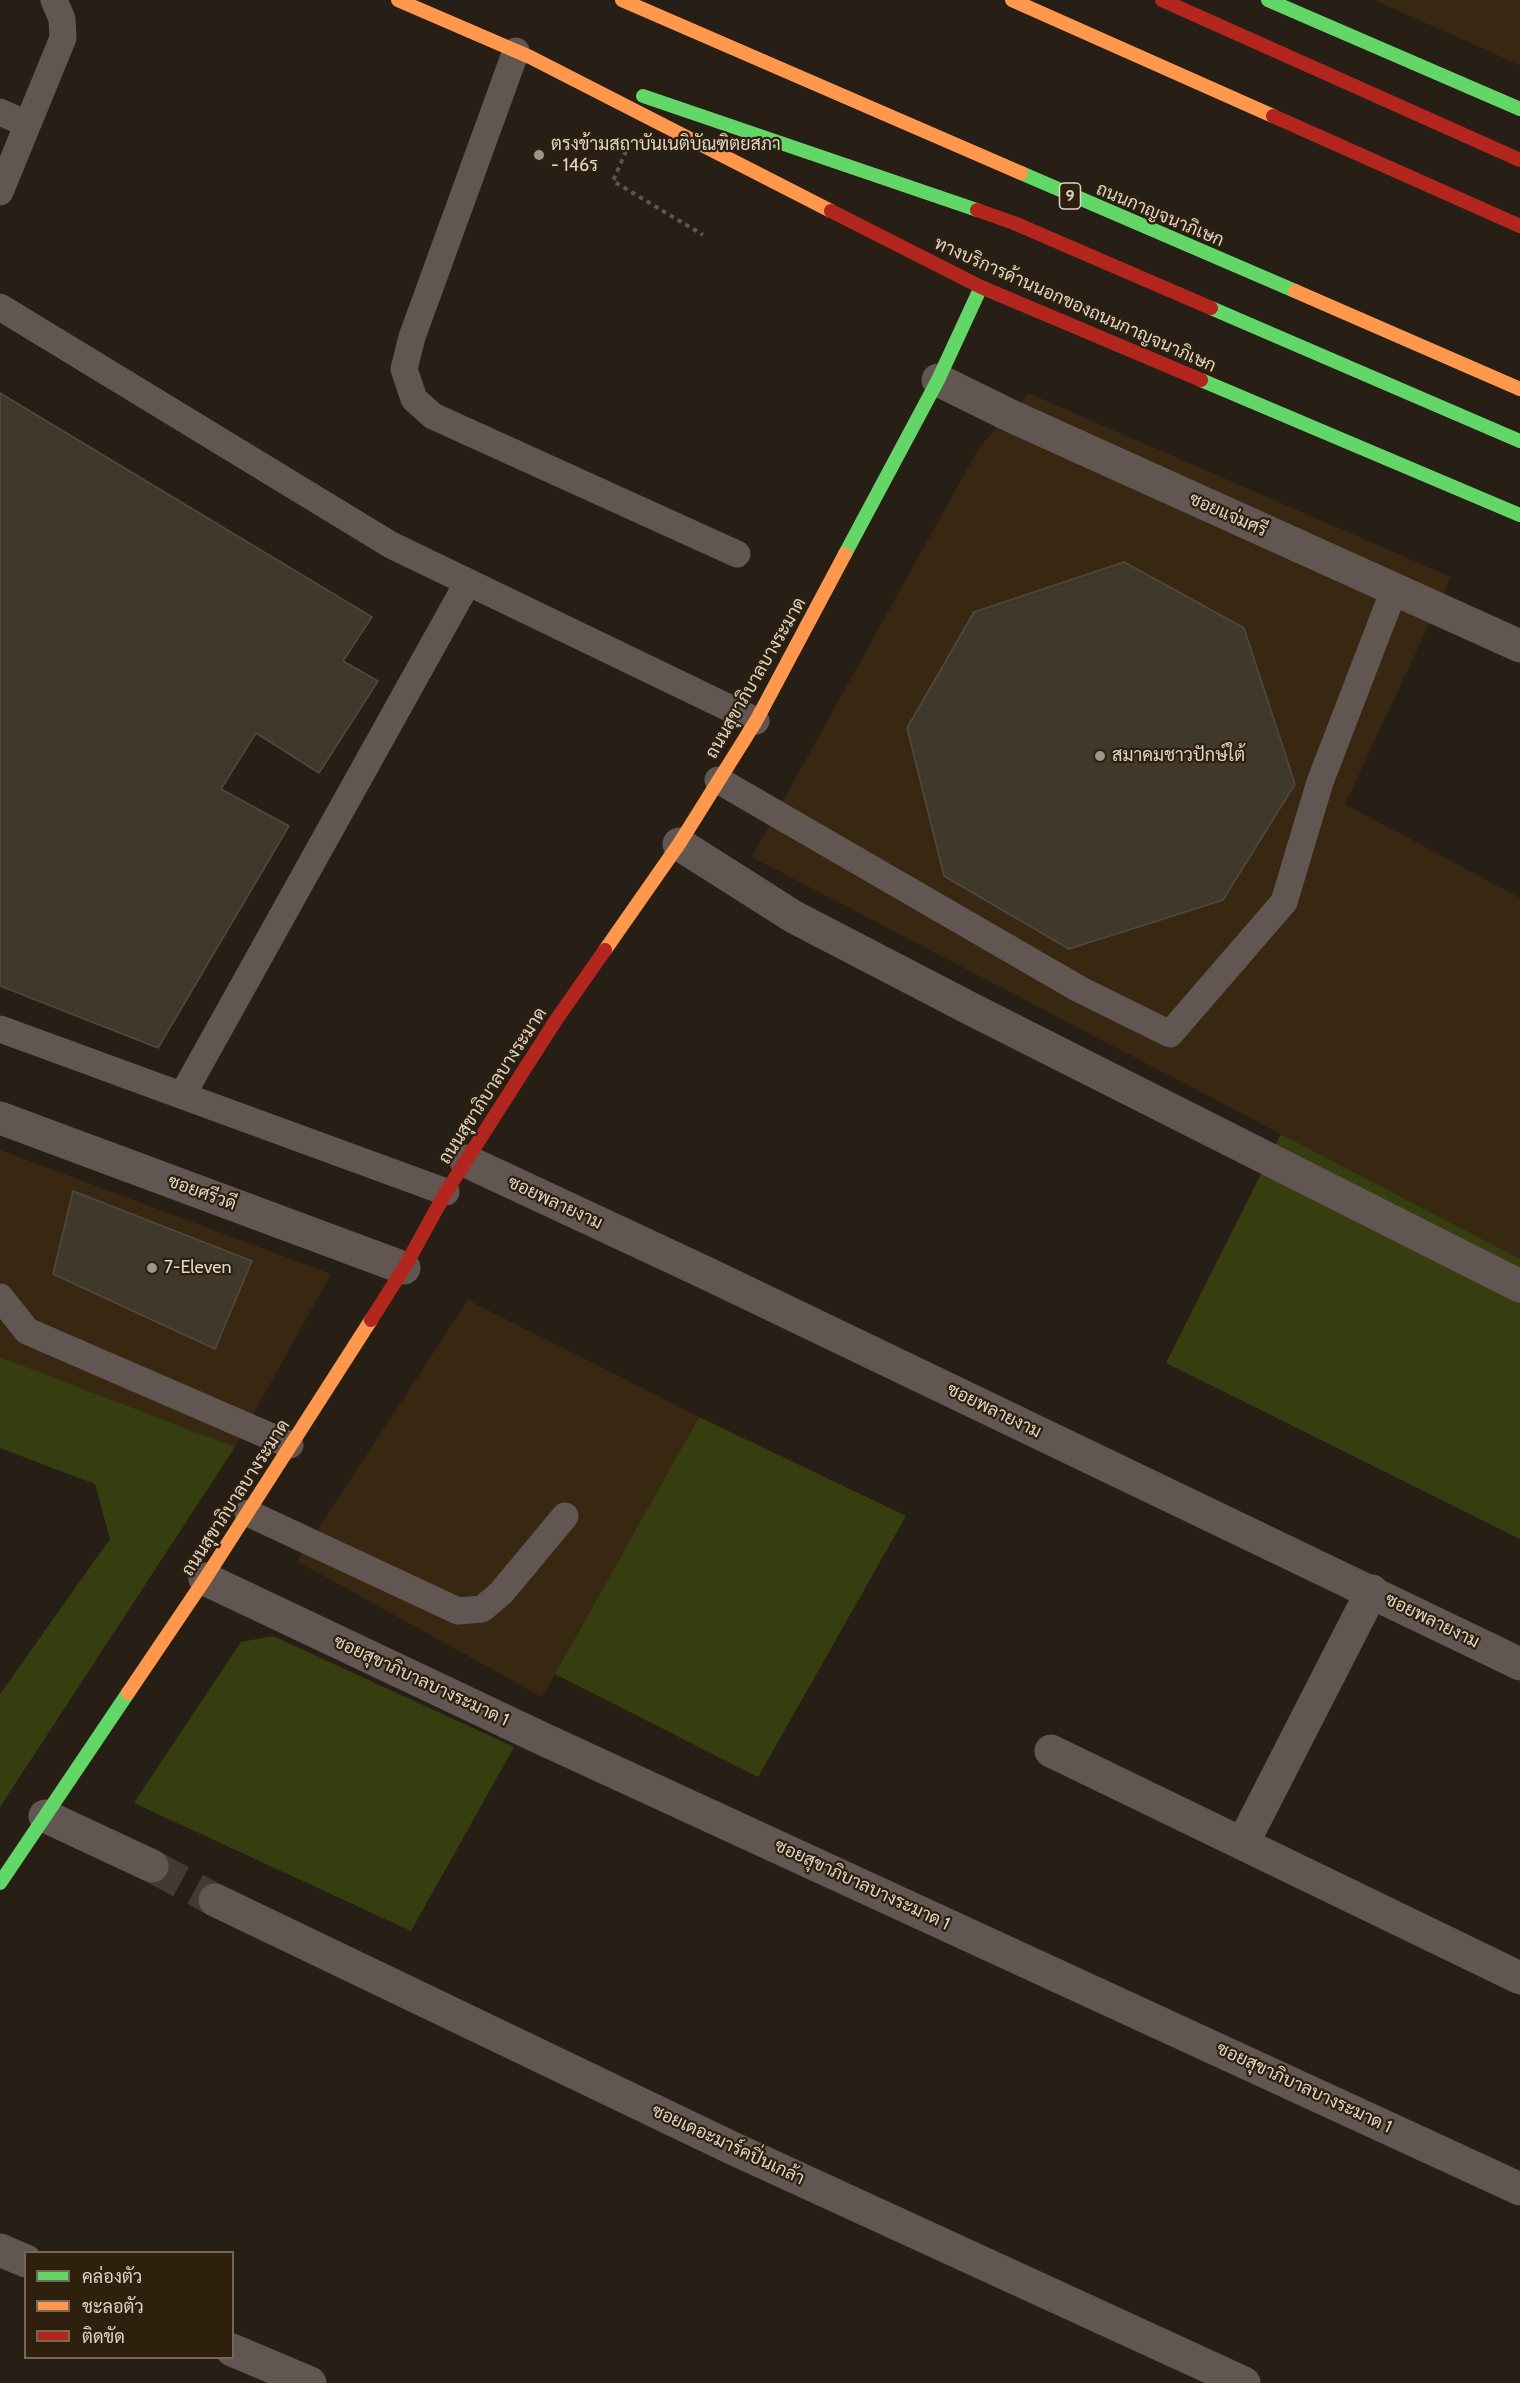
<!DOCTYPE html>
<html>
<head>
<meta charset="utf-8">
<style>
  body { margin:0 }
  #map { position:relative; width:1520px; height:2383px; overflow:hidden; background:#271f16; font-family:Cabin,Sarabun,sans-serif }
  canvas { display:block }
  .legend { position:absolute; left:24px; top:2251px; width:210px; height:108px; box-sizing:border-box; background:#2f200e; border:2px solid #756859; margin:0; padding:8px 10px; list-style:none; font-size:18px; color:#dfd5ca }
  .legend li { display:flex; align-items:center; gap:12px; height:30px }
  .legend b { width:30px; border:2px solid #756859 }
</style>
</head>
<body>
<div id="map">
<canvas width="1520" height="2383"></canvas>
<ul class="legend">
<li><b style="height:8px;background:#63d668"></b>คล่องตัว</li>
<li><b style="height:8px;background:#ff974d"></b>ชะลอตัว</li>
<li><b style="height:8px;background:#b3261e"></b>ติดขัด</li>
</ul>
</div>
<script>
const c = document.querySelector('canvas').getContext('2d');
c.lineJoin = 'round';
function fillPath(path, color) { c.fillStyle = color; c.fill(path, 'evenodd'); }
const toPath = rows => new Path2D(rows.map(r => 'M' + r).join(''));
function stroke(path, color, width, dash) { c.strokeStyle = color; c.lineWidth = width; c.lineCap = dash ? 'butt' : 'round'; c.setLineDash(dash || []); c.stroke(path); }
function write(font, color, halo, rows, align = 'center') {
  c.font = font + ' Cabin,Sarabun,sans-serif'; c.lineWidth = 4.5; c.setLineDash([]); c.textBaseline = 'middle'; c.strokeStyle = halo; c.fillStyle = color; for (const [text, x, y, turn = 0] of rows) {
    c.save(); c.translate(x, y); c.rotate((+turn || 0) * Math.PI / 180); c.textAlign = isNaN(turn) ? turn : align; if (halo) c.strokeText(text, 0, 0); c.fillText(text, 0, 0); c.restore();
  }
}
const built = toPath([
  [1374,0,1520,0,1520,65],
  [1028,393,1451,577,1345,804,1520,898,1520,1259,752,857,979,448],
  [0,1150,331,1274,235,1447,0,1357],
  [468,1300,699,1417,542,1697,297,1561]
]);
const green = toPath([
  [1281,1134,1520,1259,1520,1539,1166,1363],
  [0,1357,235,1447,0,1807,0,1694,110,1539,95,1484,0,1448],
  [699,1417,906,1516,758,1777,555,1674],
  [273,1636,514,1747,411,1931,134,1803,241,1642]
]);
const building = toPath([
  [0,393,372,617,343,661,378,681,319,773,256,733,221,789,289,826,158,1048,0,986,0,393],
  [1124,562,1244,628,1295,784,1223,900,1069,949,944,876,907,728,974,612,1124,562],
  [73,1191,252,1261,215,1349,53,1274,73,1191]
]);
const streetTunnel = toPath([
  [152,1866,215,1900]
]);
const path = toPath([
  [626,151,613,181,703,235]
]);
const lane = toPath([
  [516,51,412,337,404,369,414,399,433,416,737,554],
  [0,112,27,124],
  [0,192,63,38,62,19,54,0],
  [0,307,391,545,756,721],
  [718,780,1079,989,1170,1034,1284,902,1320,782,1394,590],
  [0,1029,446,1192],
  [183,1094,468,582],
  [0,1297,27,1331,290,1445],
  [248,1513,458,1611,482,1609,501,1593,565,1516]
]);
const street = toPath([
  [938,380,1011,416,1520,646],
  [679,844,794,917,975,1011,1520,1286],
  [0,1118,404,1268],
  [466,1161,706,1273,1520,1664],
  [205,1579,543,1739,1520,2189],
  [1051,1751,1520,1978],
  [45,1816,152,1866],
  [1243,1843,1372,1591],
  [215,1900,732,2148,1244,2383],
  [0,2250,26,2261],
  [232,2350,310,2383]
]);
const fast = toPath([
  [1268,0,1520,109],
  [643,96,977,210],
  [1021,173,1295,291],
  [1211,308,1520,441],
  [1201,380,1520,515],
  [845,554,938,380,981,287],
  [0,1883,128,1693]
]);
const slow = toPath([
  [398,0,530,57,831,211],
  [622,0,1021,173],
  [1012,0,1273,116],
  [1295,291,1520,389],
  [605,950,679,844,756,721,845,554],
  [128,1693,205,1579,371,1320]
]);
const jam = toPath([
  [1162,0,1520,160],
  [1273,116,1520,226],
  [977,210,1014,223,1211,308],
  [831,211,981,287,1201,380],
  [371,1320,404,1268,446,1192,556,1020,605,950]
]);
const markers = [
  [539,155,6,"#9f958b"],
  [1100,756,6,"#9f958b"],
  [152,1268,6,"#9f958b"]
];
const shields = [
  [1070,196,21]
];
const shieldNames = [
  ["9",1070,196]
];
const poiNames = [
  ["ตรงข้ามสถาบันเนติบัณฑิตยสภา",551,145],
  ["- 146ร",551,166],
  ["สมาคมชาวปักษ์ใต้",1112,756],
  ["7-Eleven",164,1268]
];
const streetNames = [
  ["ถนนกาญจนาภิเษก",1160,215,23],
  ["ทางบริการด้านนอกของถนนกาญจนาภิเษก",1075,305,24],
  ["ซอยแจ่มศรี",1228,515,24],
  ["ถนนสุขาภิบาลบางระมาด",756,678,-60],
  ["ถนนสุขาภิบาลบางระมาด",493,1086,-57],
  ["ซอยศรีวดี",202,1193,20],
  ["ซอยพลายงาม",555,1203,25],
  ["ซอยพลายงาม",994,1411,26],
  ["ถนนสุขาภิบาลบางระมาด",236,1498,-57],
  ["ซอยพลายงาม",1432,1621,26],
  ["ซอยสุขาภิบาลบางระมาด 1",421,1681,25],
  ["ซอยสุขาภิบาลบางระมาด 1",862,1885,25],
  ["ซอยสุขาภิบาลบางระมาด 1",1304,2088,25],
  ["ซอยเดอะมาร์คปิ่นเกล้า",728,2145,25]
];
fillPath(built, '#392811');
fillPath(green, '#363e10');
fillPath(building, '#41382c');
stroke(building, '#504941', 1.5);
stroke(streetTunnel, '#433a31', 33, [33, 16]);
stroke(path, '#5d554f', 4, [4.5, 4.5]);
stroke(lane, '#615651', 27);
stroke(street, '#615651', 33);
stroke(fast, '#63d668', 14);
stroke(slow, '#ff974d', 14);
stroke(jam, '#b3261e', 14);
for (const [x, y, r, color] of markers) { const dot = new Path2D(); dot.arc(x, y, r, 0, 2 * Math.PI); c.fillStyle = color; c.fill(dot); stroke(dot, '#2f200e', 2); }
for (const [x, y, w] of shields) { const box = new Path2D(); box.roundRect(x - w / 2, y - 13, w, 26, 4.5); c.fillStyle = '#2f200e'; c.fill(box); stroke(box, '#dfd5ca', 1.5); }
write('bold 16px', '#dfd5ca', null, shieldNames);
write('18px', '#dfd5ca', '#2f200e', poiNames, 'left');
write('18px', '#dfd5ca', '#2f200e', streetNames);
</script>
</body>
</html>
